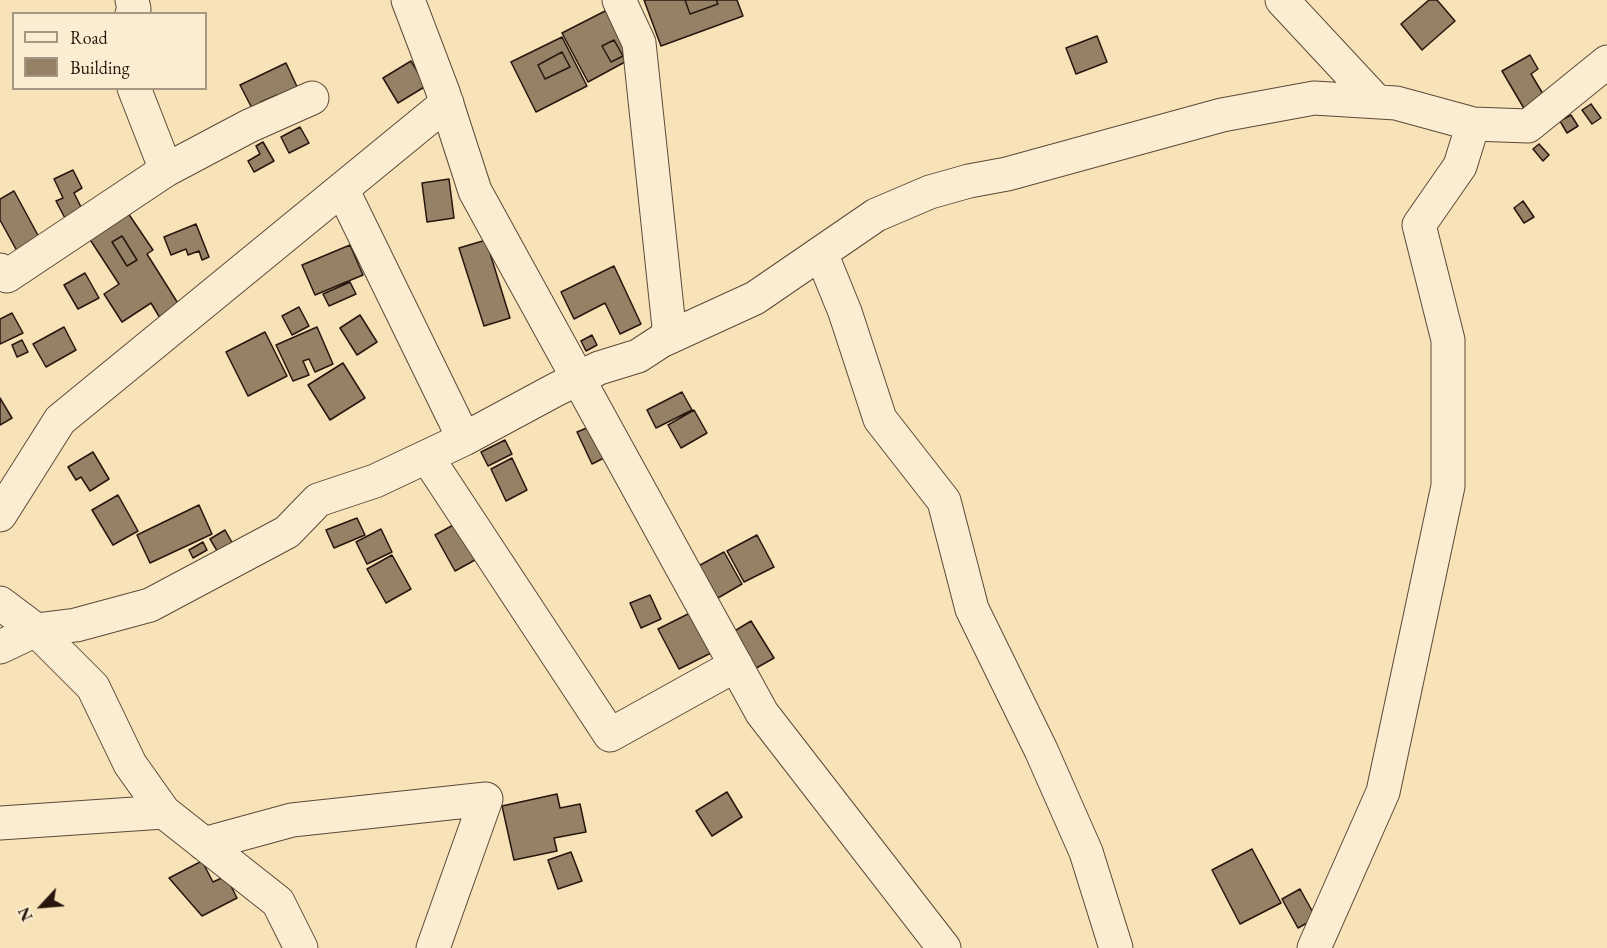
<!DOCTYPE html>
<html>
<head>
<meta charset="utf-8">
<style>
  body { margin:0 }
  #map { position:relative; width:1607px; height:948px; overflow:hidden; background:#f8e3b8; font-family:"EB Garamond",serif }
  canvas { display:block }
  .legend { position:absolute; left:12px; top:12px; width:195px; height:78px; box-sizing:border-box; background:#faedd1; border:2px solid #a69783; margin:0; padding:8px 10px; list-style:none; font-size:18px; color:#28160e }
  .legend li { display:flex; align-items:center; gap:12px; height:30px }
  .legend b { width:30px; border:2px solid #a69783 }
  .north { position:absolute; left:12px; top:876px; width:60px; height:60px; -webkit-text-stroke:4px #faedd1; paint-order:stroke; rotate:244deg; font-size:16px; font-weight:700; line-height:24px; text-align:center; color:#28160e }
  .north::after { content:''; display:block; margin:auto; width:21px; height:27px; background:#28160e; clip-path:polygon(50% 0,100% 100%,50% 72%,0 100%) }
</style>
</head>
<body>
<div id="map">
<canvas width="1607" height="948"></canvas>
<ul class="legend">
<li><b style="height:8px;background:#faedd1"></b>Road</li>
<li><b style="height:16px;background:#948166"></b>Building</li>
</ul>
<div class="north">N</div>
</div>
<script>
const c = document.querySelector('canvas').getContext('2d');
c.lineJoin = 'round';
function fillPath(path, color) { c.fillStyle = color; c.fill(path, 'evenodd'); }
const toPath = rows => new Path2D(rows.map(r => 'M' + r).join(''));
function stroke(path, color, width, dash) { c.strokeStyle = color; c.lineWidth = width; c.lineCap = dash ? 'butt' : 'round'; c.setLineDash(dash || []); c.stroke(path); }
const building = toPath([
  [644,0,685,0,690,14,718,4,716,0,737,0,743,16,661,46,644,0],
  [685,0,716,0,718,4,690,14,685,0],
  [1429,0,1437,0,1455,21,1422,50,1401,24,1429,0],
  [611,8,636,56,588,82,562,33,611,8],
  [614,40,623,56,611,62,602,46,614,40],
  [1097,36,1107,62,1076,74,1066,48,1097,36],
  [562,37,587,86,536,112,511,62,562,37],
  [562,52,570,67,545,79,538,65,562,52],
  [614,40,623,56,611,62,602,46,614,40],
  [562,52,570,67,545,79,538,65,562,52],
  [1530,55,1538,69,1531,74,1549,104,1529,117,1502,71,1530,55],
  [411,61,426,86,398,103,383,78,411,61],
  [286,63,300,93,281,102,277,95,261,102,265,109,255,114,240,85,286,63],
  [1591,104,1601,118,1592,124,1582,110,1591,104],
  [1571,115,1578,126,1567,133,1560,121,1571,115],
  [300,127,309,143,289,153,281,137,300,127],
  [263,142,274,161,254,172,248,161,260,154,256,146,263,142],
  [1539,144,1549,155,1543,161,1533,149,1539,144],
  [73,170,82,188,74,193,84,213,67,222,56,201,63,198,54,179,73,170],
  [449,179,454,218,427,222,422,183,449,179],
  [14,191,40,239,17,251,0,220,0,199,14,191],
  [1523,201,1534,217,1524,223,1514,208,1523,201],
  [128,213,153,250,147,254,179,305,160,318,151,303,122,322,104,294,119,284,89,238,128,213],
  [122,236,137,260,127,266,112,242,122,236],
  [196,224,209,257,202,260,199,251,188,255,186,249,171,255,164,237,196,224],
  [122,236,137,260,127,266,112,242,122,236],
  [486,240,510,318,484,326,459,248,486,240],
  [350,245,363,275,315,295,302,265,350,245],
  [614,266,641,324,620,334,605,303,574,319,561,292,614,266],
  [85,273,99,298,78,309,64,285,85,273],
  [350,282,356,294,329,306,323,294,350,282],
  [299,307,309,326,292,335,282,316,299,307],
  [12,313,23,333,0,344,0,319,12,313],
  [360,315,377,342,357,355,340,328,360,315],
  [64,327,76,350,46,367,33,344,64,327],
  [317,327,333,364,315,372,309,359,303,361,309,375,293,381,276,345,317,327],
  [265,332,287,376,248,396,226,352,265,332],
  [592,335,597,345,586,351,581,341,592,335],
  [22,340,28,352,17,357,12,345,22,340],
  [343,363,365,398,330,420,308,385,343,363],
  [682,392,692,410,656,428,647,410,682,392],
  [0,398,12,418,0,425,0,398],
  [694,410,707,433,681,448,668,425,694,410],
  [594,425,608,456,592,464,577,432,594,425],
  [505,440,512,454,488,466,481,452,505,440],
  [93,452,109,479,90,491,81,477,76,480,68,467,93,452],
  [512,458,527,490,506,501,491,469,512,458],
  [118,495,138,531,113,545,92,510,118,495],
  [199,505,212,534,150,563,137,535,199,505],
  [357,518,365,535,334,548,326,530,357,518],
  [455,524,475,560,455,571,435,535,455,524],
  [381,529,392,552,367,564,356,542,381,529],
  [225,530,234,546,219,554,210,539,225,530],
  [757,535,774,567,744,582,727,551,757,535],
  [203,542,207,550,193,558,189,550,203,542],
  [724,552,742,584,711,602,693,569,724,552],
  [392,555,411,589,386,603,367,569,392,555],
  [650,595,661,619,641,628,630,603,650,595],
  [690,613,711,653,679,669,658,629,690,613],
  [751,621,774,658,751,671,728,635,751,621],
  [727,792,742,817,712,836,696,811,727,792],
  [557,794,560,808,580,804,586,832,554,838,557,851,514,860,502,806,557,794],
  [1252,849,1281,903,1240,924,1212,870,1252,849],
  [571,852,582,881,558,889,548,860,571,852],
  [202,861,213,882,226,876,237,898,202,916,169,878,202,861],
  [1300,889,1316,918,1298,928,1282,899,1300,889]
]);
const minor = toPath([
  [408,0,443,92,475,191,762,713,944,948],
  [619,0,639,43,670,337],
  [1282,0,1377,102],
  [132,14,134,9,132,0],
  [134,88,166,170],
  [342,189,464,439],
  [821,253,845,312,880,419,944,501,972,609,1041,750,1086,852,1116,948],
  [0,270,7,276,166,170,249,126,312,98],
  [427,457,610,735,736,665],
  [0,515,60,420,447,103],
  [0,603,36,630,93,687,130,764,164,812,278,902,301,948],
  [0,647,36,630,76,625,150,605,287,532,318,500,375,481,464,439,555,390,599,368,638,356,661,341,755,298,876,215,930,192,969,181,1007,174,1222,115,1314,98,1396,103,1473,124,1528,126,1607,62],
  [0,823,164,812],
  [204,844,292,820,486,799,433,948],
  [1314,948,1383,792,1448,486,1448,340,1419,225,1460,166,1473,124]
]);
fillPath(building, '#948166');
stroke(building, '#28160e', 1.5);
stroke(minor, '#5c4938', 35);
stroke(minor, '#faedd1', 33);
</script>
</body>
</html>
